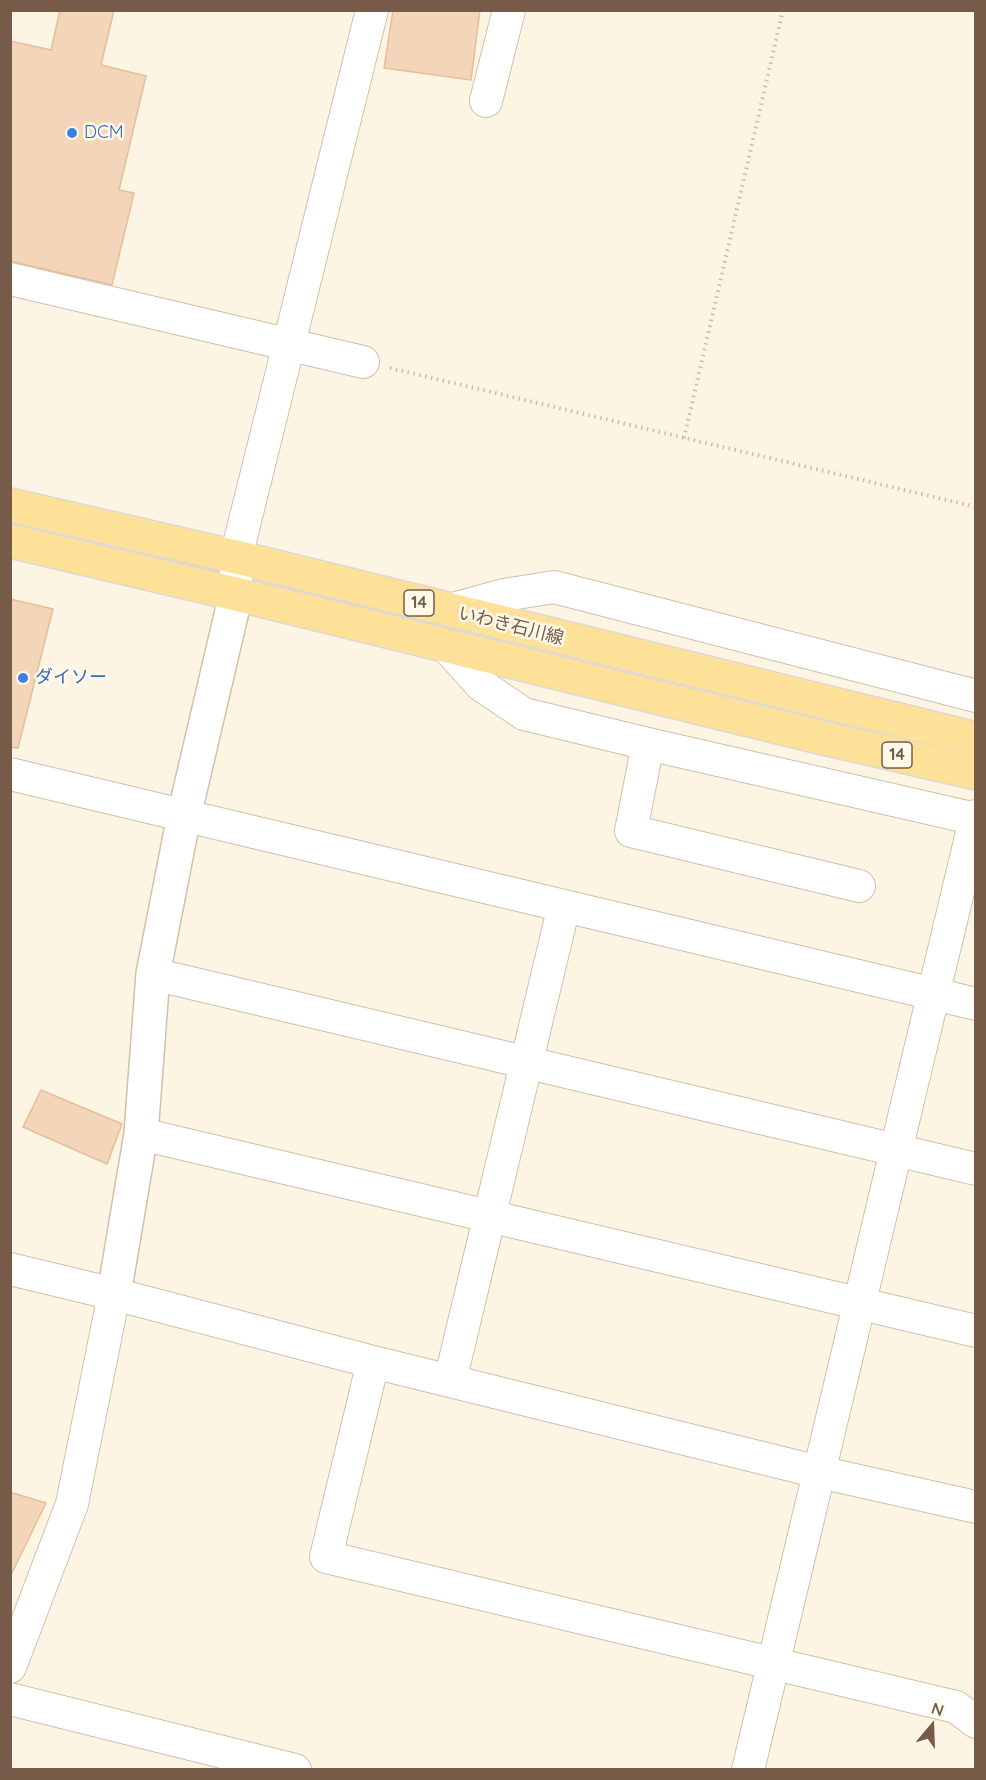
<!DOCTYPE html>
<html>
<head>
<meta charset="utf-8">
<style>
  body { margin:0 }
  #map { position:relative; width:986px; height:1780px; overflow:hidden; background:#fdf5e3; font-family:Quicksand,sans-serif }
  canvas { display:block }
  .frame { position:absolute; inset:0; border:12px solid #765c48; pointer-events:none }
  .north { position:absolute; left:902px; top:1696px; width:60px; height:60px; -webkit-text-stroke:4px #fff9ea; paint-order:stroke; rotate:19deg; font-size:16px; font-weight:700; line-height:24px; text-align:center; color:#765c48 }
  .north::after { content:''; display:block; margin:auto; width:21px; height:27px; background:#765c48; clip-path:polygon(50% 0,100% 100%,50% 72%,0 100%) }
</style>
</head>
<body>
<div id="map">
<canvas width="986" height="1780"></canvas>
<div class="frame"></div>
<div class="north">N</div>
</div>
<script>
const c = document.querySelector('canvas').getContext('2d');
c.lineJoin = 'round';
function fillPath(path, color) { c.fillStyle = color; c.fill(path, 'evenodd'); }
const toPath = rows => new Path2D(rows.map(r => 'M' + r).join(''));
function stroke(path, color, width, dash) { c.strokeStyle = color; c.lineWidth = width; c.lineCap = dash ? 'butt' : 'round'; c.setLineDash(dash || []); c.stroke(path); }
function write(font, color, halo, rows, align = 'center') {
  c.font = font + ' Quicksand,"Noto Sans JP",sans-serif'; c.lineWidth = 5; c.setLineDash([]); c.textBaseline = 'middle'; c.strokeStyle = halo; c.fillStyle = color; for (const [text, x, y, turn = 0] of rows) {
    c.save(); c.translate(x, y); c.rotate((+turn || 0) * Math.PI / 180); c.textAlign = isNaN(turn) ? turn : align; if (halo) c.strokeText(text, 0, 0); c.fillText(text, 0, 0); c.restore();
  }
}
const building = toPath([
  [60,10,114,10,101,65,146,76,119,190,134,193,112,285,10,261,10,41,51,50,60,10],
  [393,10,480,10,471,80,384,68,393,10],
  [10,599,53,609,18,748,10,747,10,599],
  [41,1090,122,1124,107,1164,23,1127,41,1090],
  [10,1492,46,1503,10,1577,10,1492]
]);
const path = toPath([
  [390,368,976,507],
  [684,438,783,10]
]);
const minor = toPath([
  [486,101,509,10],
  [10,279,363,362],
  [236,594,236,557,372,10],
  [450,610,504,595,554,587,976,696],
  [446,646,481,685,524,714,648,744,976,819],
  [648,744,631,831,859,886],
  [10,774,976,1004],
  [153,974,976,1169],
  [141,1134,976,1331],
  [10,1269,114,1294,373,1362,819,1472,976,1507],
  [373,1362,326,1557,956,1707,976,1722],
  [450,1381,564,906],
  [10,1667,72,1504,114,1294],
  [10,1699,295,1770],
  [748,1770,976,816]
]);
const tertiary = toPath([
  [114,1294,141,1134,153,974,184,816,236,594]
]);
const primary = toPath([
  [10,505,236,557,976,739],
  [10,541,236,594,819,737,976,773]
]);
const markers = [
  [72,133,6,"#3f7fe0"],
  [23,678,6,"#3f7fe0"]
];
const shields = [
  [419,603,30],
  [897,755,30]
];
const shieldNames = [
  ["14",419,603],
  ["14",897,755]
];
const shopNames = [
  ["DCM",84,133],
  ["ダイソー",35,678]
];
const streetNames = [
  ["いわき石川線",511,626,14]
];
fillPath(building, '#f3d6b9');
stroke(building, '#e6be99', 1.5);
stroke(minor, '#d1c0ac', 34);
stroke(tertiary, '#d1c0ac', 36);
stroke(primary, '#ded8d3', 36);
stroke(path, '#d8b99d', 4, [1.5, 4.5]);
stroke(minor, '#fff', 32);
stroke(tertiary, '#fff', 33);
stroke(primary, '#fee199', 33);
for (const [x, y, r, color] of markers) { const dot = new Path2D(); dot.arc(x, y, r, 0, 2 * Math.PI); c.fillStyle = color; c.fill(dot); stroke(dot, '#fff9ea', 2); }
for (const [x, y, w] of shields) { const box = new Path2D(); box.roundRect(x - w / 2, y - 13, w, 26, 4.5); c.fillStyle = '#fff9ea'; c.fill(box); stroke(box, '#765c48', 1.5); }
write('bold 16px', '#765c48', null, shieldNames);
write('18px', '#366cbe', '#fff9ea', shopNames, 'left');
write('18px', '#765c48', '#fff9ea', streetNames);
</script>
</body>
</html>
